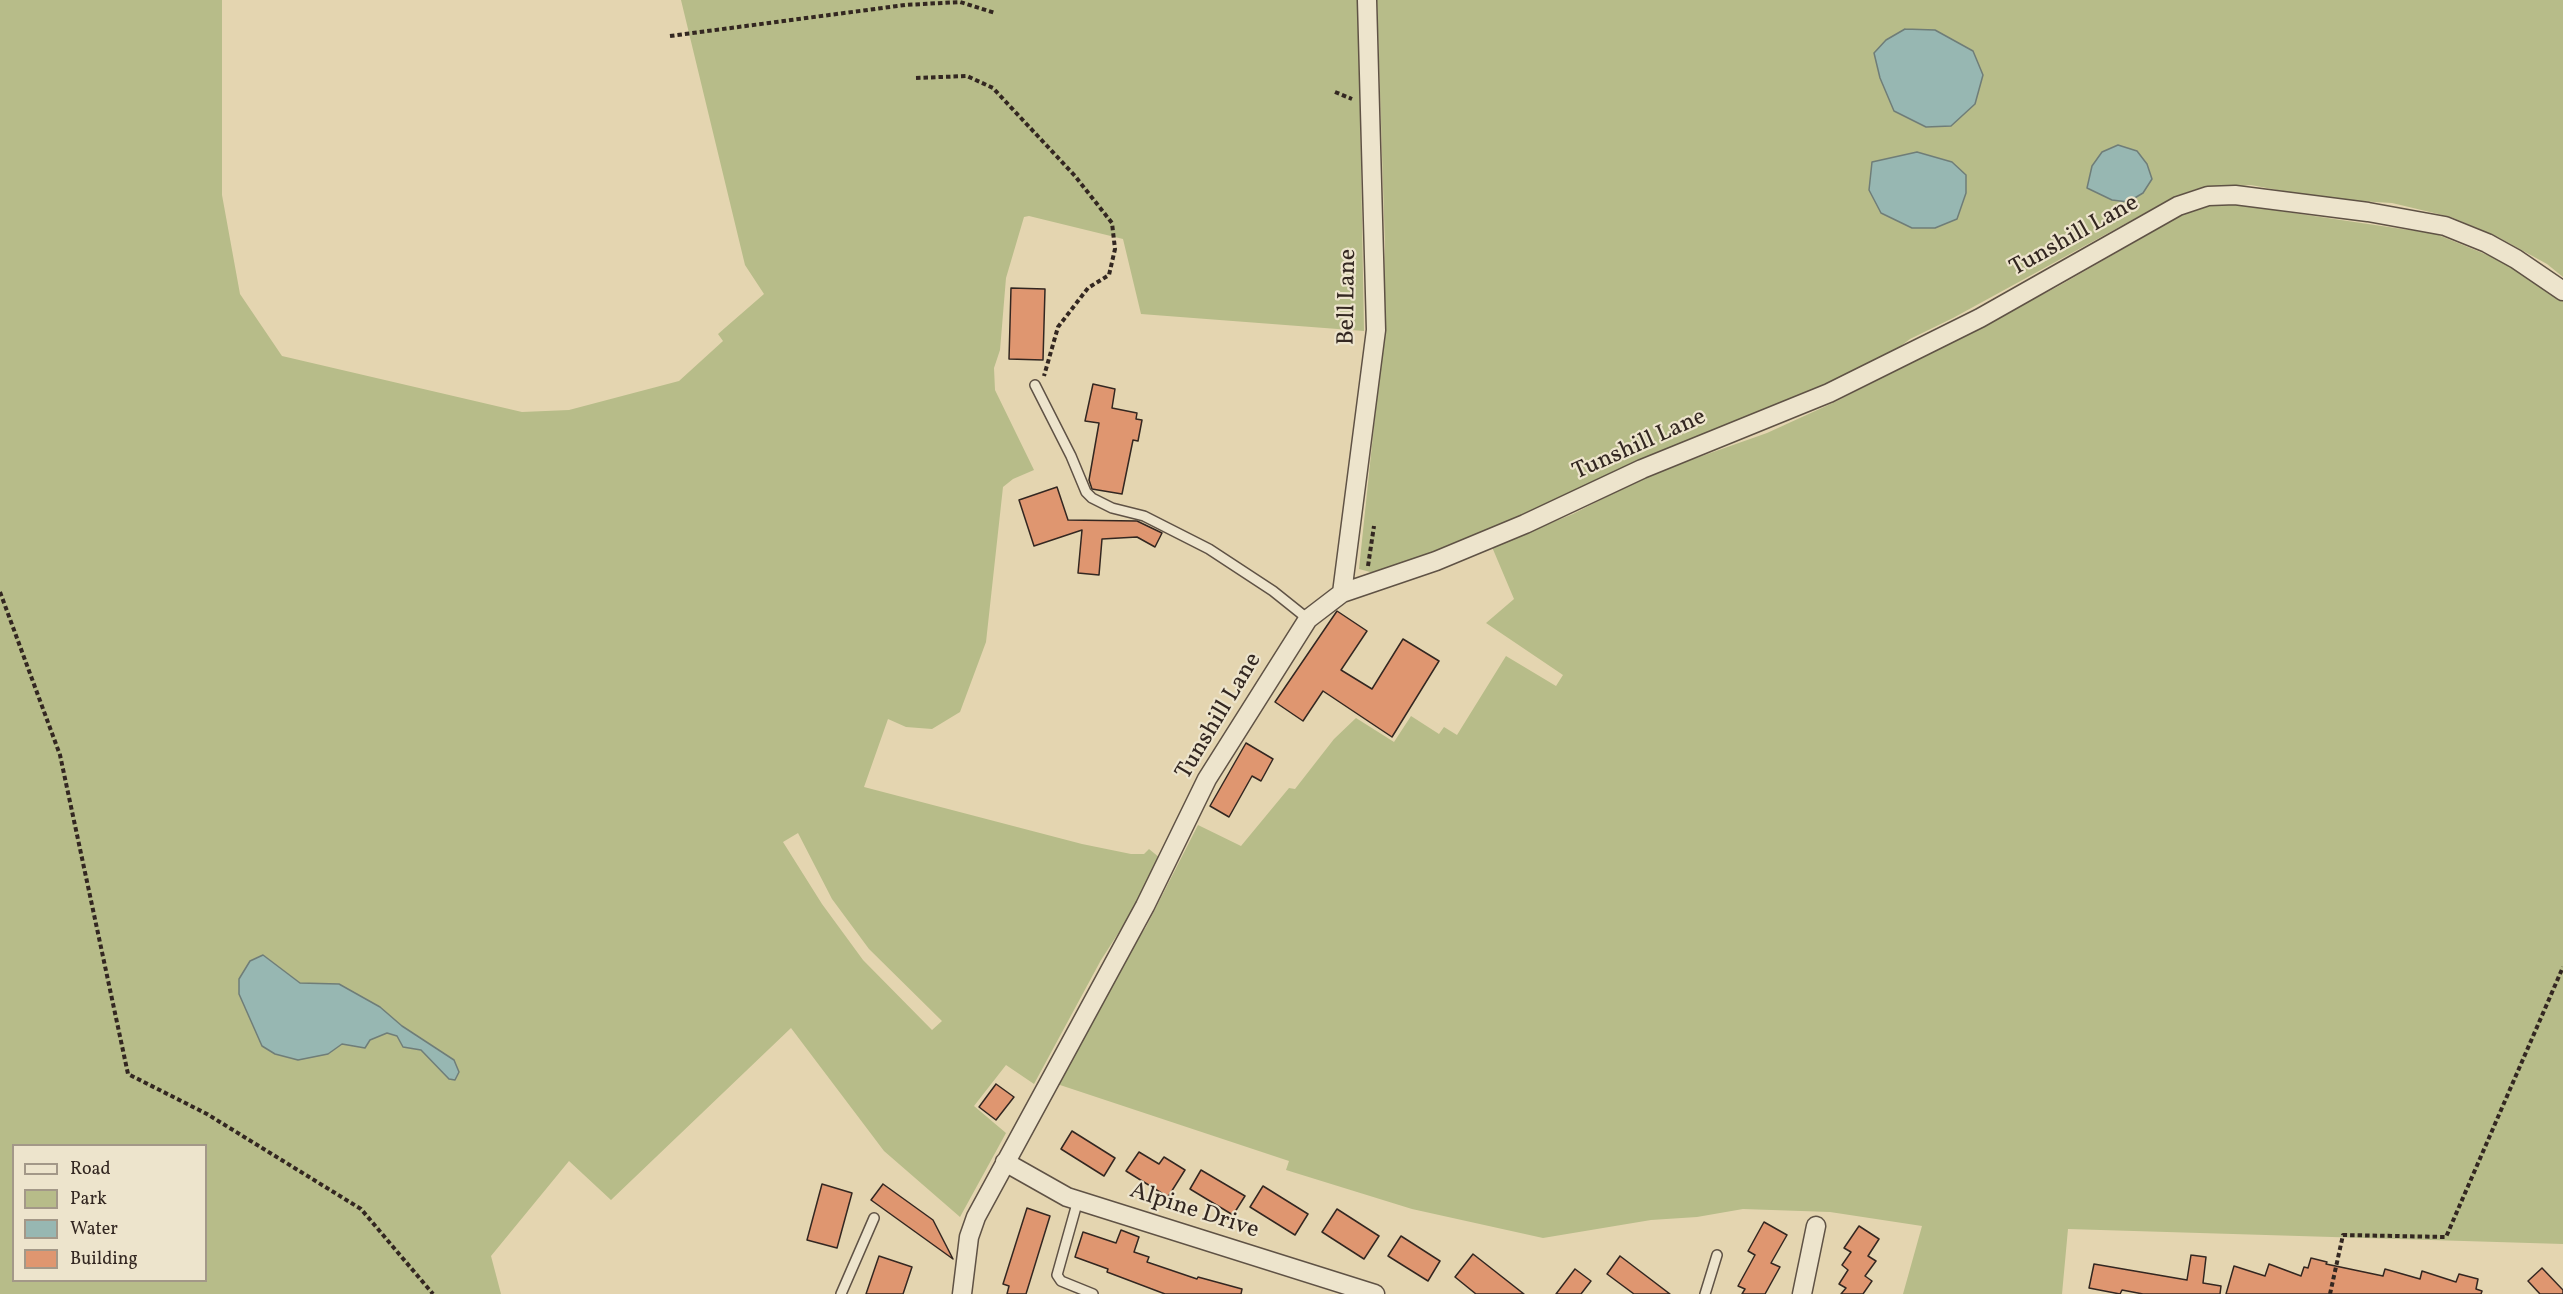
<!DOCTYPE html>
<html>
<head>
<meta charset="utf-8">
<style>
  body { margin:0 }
  #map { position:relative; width:2563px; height:1294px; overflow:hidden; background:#e4d5b0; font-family:Vollkorn,serif }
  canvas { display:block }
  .legend { position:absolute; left:12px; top:1144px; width:195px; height:138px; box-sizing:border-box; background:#ede4cc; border:2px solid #a39888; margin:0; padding:8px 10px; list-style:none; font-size:18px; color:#332721 }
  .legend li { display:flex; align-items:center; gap:12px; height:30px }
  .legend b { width:30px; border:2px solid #a39888 }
</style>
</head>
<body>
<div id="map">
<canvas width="2563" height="1294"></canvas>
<ul class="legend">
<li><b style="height:8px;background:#ede4cc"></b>Road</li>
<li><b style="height:16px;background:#b7bc89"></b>Park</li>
<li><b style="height:16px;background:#97b7b2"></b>Water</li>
<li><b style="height:16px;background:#df9670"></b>Building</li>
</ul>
</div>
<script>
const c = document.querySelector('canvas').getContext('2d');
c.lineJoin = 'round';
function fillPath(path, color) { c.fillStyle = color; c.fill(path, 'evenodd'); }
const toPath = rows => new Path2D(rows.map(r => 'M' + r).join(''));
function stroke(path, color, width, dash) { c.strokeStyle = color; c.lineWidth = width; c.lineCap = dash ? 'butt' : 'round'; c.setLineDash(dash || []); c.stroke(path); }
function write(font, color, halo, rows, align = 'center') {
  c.font = font + ' Vollkorn,serif'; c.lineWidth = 4.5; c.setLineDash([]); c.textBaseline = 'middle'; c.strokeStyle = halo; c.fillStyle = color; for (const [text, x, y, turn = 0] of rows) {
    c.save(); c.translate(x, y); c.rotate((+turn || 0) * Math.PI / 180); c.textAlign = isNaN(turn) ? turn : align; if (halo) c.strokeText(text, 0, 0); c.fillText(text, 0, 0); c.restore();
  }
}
const green = toPath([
  [0,0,222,0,222,195,240,294,282,356,522,412,569,410,679,381,723,341,718,334,764,294,745,265,681,0,1358,0,1364,331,1141,314,1123,239,1029,216,1024,217,1006,278,1000,350,994,368,995,390,1034,470,1013,479,1003,487,986,642,960,712,932,729,906,727,888,719,864,787,1082,844,1131,854,1144,854,1149,849,1160,858,1130,915,1101,960,1034,1084,1006,1065,974,1106,1006,1133,960,1217,884,1151,791,1028,611,1200,569,1161,491,1256,501,1294,0,1294],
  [798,833,832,899,869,949,942,1021,932,1030,863,960,822,904,783,842],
  [263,955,300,983,380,1007,402,1026,453,1060,459,1071,455,1079,449,1079,421,1050,403,1047,397,1036,387,1033,370,1040,365,1048,342,1044,328,1054],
  [14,1146,206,1146,206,1280,14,1280],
  [1377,0,2563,0,2563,277,2547,264,2498,237,2451,217,2392,203,2325,199,2251,185,2196,189,2174,197,1953,318,1910,339,1878,363,1538,510,1415,560,1374,573,1359,569,1383,340,1385,246],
  [2232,204,2436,234,2502,261,2563,301,2563,1244,2068,1229,2062,1294,1903,1294,1922,1226,1830,1212,1743,1209,1697,1217,1651,1220,1543,1238,1412,1209,1286,1170,1289,1161,1057,1084,1131,949,1146,927,1198,825,1241,846,1289,788,1295,789,1334,739,1356,718,1394,742,1411,716,1439,734,1444,727,1457,735,1506,656,1556,686,1563,675,1486,623,1514,599,1492,547,1573,514,1651,474,1767,433,1837,401,2057,287,2189,211,2210,205]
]);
const water = toPath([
  [1905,29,1935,30,1973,51,1983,75,1975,104,1951,126,1926,127,1894,111,1880,78,1874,53,1886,40,1905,29],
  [2118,145,2137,151,2147,164,2152,179,2143,193,2128,202,2112,200,2087,188,2092,166,2102,152,2118,145],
  [1917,152,1952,162,1966,175,1966,193,1957,219,1935,228,1912,228,1881,213,1869,190,1872,162,1917,152],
  [263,955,300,983,339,984,380,1007,402,1026,454,1060,459,1072,455,1080,449,1079,421,1050,403,1047,397,1036,387,1033,370,1040,365,1048,342,1044,328,1054,298,1060,275,1054,262,1046,239,994,239,979,250,961,263,955]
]);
const building = toPath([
  [1011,288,1045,289,1043,360,1009,359,1011,288],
  [1093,384,1115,389,1112,408,1137,413,1136,419,1142,420,1138,441,1133,440,1122,494,1092,489,1089,480,1099,423,1085,421,1093,384],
  [1057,487,1068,520,1137,521,1162,533,1155,547,1137,537,1102,539,1099,575,1078,573,1082,530,1034,546,1019,500,1057,487],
  [1337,611,1367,631,1341,670,1372,689,1403,639,1439,661,1392,737,1323,691,1303,721,1275,702,1337,611],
  [1246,743,1273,759,1261,781,1252,776,1229,817,1210,806,1246,743],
  [996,1084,1014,1097,996,1120,979,1107,996,1084],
  [1072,1131,1115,1158,1104,1176,1061,1149,1072,1131],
  [1139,1152,1159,1164,1164,1157,1185,1170,1168,1197,1126,1171,1139,1152],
  [1201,1170,1245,1196,1233,1215,1190,1189,1201,1170],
  [822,1184,852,1193,837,1248,807,1240,822,1184],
  [883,1184,933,1220,953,1259,871,1200,883,1184],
  [1263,1186,1308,1214,1295,1235,1250,1207,1263,1186],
  [1027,1208,1050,1216,1026,1294,1007,1294,1009,1286,1003,1284,1027,1208],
  [1337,1209,1379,1236,1364,1259,1322,1232,1337,1209],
  [1764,1222,1787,1235,1771,1263,1780,1267,1765,1294,1742,1294,1745,1289,1738,1286,1755,1255,1748,1251,1764,1222],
  [1859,1226,1879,1239,1868,1256,1876,1261,1865,1276,1872,1281,1863,1294,1841,1294,1846,1288,1839,1284,1848,1270,1842,1265,1851,1252,1844,1248,1859,1226],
  [1121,1230,1139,1237,1134,1252,1149,1257,1147,1262,1197,1279,1198,1277,1242,1289,1241,1294,1165,1294,1107,1272,1108,1269,1075,1257,1083,1232,1116,1243,1121,1230],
  [1401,1236,1440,1261,1428,1281,1388,1256,1401,1236],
  [1473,1254,1524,1294,1476,1294,1455,1277,1473,1254],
  [2191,1255,2206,1257,2203,1283,2221,1286,2220,1294,2143,1294,2122,1290,2120,1294,2089,1288,2094,1264,2187,1280,2191,1255],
  [879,1256,912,1267,903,1294,866,1294,879,1256],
  [1620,1256,1670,1294,1634,1294,1607,1274,1620,1256],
  [2311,1258,2327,1262,2326,1264,2383,1276,2385,1269,2420,1279,2422,1271,2456,1282,2459,1274,2478,1279,2476,1289,2482,1291,2481,1294,2226,1294,2234,1266,2265,1276,2269,1264,2301,1276,2304,1267,2308,1268,2311,1258],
  [2542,1268,2563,1290,2563,1294,2540,1294,2528,1281,2542,1268],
  [1575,1269,1591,1281,1581,1294,1556,1294,1575,1269]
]);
const path = toPath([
  [670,36,905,5,960,2,995,13],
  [916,78,967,76,993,88,1075,176,1112,223,1115,249,1109,275,1088,288,1058,327,1044,376],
  [1335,92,1352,99],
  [1368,566,1374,526],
  [0,592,60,755,128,1074,207,1114,361,1209,433,1294],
  [2330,1294,2343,1235,2446,1237,2563,967]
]);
const lane = toPath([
  [1035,385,1071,456,1086,492,1092,498,1112,508,1144,516,1209,549,1273,591,1308,619],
  [1078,1200,1057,1275,1061,1281,1093,1294],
  [841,1294,874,1218],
  [1705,1294,1717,1255]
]);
const street = toPath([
  [1342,593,1376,330,1367,0],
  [1005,1162,1067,1197,1375,1294],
  [962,1294,969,1237,976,1217,1145,906,1207,779,1308,619,1342,593,1436,561,1525,524,1642,469,1829,393,1980,318,2178,206,2208,196,2235,195,2368,212,2445,226,2487,243,2516,259,2563,291],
  [1802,1294,1816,1226]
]);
const streetNames = [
  ["Tunshill Lane",2075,237,-29],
  ["Bell Lane",1349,297,-89],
  ["Tunshill Lane",1640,446,-24],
  ["Tunshill Lane",1220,717,-59],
  ["Alpine Drive",1194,1212,18]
];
fillPath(green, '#b7bc89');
fillPath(water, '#97b7b2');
stroke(water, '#6f7d78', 1.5);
fillPath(building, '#df9670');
stroke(building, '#332721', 1.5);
stroke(lane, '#5f5245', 12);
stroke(street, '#5f5245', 21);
stroke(path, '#332721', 4, [4.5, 3]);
stroke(lane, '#ede4cc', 9);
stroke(street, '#ede4cc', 18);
write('24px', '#332721', '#ede4cc', streetNames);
</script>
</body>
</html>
